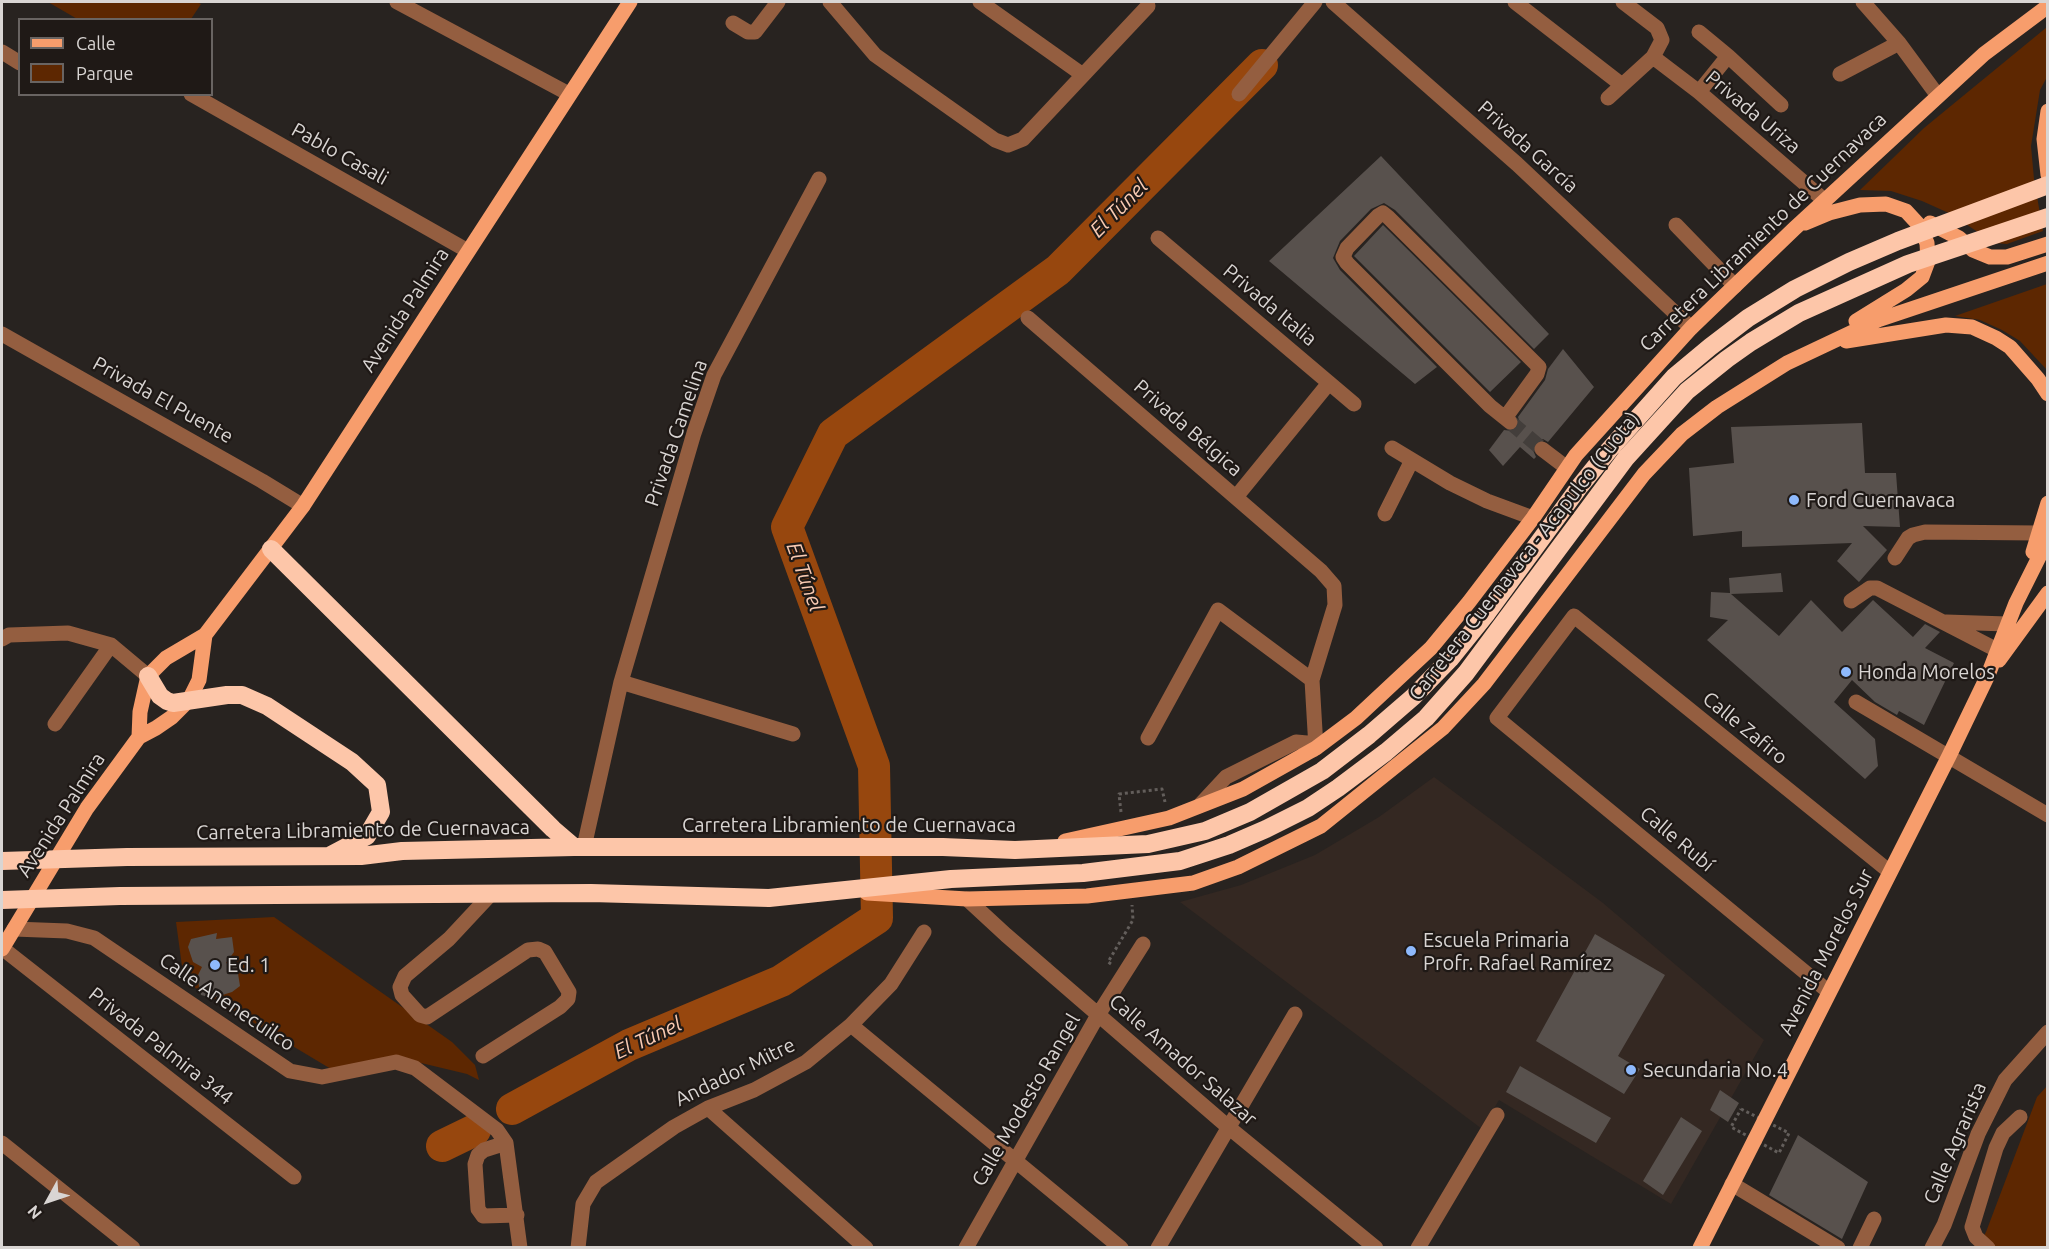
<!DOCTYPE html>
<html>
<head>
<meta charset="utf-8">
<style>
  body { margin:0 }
  #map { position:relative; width:2049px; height:1249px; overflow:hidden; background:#282320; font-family:Ubuntu,sans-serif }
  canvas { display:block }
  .frame { position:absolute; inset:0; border:3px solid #d9d5d3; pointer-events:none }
  .legend { position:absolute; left:18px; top:18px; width:195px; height:78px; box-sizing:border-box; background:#1f1916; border:2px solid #696462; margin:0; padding:8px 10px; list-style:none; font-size:18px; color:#d9d5d3 }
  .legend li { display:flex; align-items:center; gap:12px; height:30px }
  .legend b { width:30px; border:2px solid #696462 }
  .north { position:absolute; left:18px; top:1171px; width:60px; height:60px; -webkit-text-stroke:4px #1f1916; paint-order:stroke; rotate:230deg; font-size:16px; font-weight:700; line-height:24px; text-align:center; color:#d9d5d3 }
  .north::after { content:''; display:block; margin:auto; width:21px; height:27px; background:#d9d5d3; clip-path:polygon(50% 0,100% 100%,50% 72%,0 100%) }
</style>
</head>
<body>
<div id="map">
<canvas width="2049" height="1249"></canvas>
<div class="frame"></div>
<ul class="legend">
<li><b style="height:8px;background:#f79d6c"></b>Calle</li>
<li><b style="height:16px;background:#5d2701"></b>Parque</li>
</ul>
<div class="north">N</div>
</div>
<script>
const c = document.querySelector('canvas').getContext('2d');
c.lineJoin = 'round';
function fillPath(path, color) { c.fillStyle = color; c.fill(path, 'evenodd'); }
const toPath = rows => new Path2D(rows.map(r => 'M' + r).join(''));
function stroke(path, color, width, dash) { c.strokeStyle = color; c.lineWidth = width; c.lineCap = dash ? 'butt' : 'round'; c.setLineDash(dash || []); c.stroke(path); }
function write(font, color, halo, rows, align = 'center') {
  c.font = font + ' Ubuntu,sans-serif'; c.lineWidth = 4.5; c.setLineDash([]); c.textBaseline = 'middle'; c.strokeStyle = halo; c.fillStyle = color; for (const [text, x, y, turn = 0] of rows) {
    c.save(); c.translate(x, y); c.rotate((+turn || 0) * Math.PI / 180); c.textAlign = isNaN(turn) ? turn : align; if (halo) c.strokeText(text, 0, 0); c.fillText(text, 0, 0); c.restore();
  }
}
const built = toPath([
  [1434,777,1603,903,1764,1040,1671,1204,1499,1100,1482,1129,1180,902,1241,885,1315,855,1379,817]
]);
const green = toPath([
  [48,2,196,2,201,4,191,19,79,20],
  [2047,27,2047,77,2040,90,2031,146,2034,179,2043,231,2007,244,1994,243,1951,214,1922,201,1891,191,1860,190,1924,128],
  [2047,284,2047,370,2020,341,2002,330,1980,320,1955,316],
  [274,917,452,1042,475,1065,479,1080,467,1074,396,1057,331,1069,184,981,176,922],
  [2047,1086,2047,1247,1977,1248,1986,1232,2037,1097]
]);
const river = toPath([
  [512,1109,629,1045,781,981,877,918,874,766,787,527,833,434,1058,270,1262,65],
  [442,1146,475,1130]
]);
const building = toPath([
  [1381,156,1549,334,1534,349,1395,210,1384,203,1371,209,1340,241,1333,258,1340,270,1437,367,1415,384,1269,261],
  [1383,225,1521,362,1490,392,1354,256],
  [1563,349,1594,387,1548,442,1543,439,1535,443,1532,448,1536,457,1534,459,1520,447,1503,466,1489,450,1504,430,1513,431,1518,428,1520,423,1518,417,1545,380,1548,369],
  [1862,423,1865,473,1896,473,1900,527,1863,526,1887,550,1859,582,1837,561,1852,543,1742,547,1742,531,1693,536,1689,468,1734,463,1731,427],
  [1781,573,1783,592,1731,594,1779,636,1811,600,1842,632,1873,600,1913,637,1925,624,1940,632,1925,648,1954,663,1924,725,1899,711,1897,715,1875,702,1852,680,1834,702,1875,739,1878,766,1865,779,1707,640,1728,620,1710,617,1711,592,1730,593,1729,578],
  [217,933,216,939,232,937,234,952,226,963,237,967,240,986,232,992,213,998,201,995,197,977,202,967,193,962,188,947,191,939],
  [1595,934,1665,975,1618,1056,1640,1069,1624,1094,1536,1041],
  [1520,1066,1611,1118,1596,1143,1506,1092],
  [1720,1090,1739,1103,1728,1122,1710,1110],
  [1681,1117,1702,1131,1663,1195,1643,1181],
  [1798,1135,1868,1182,1842,1239,1769,1195]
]);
const minorTunnel = toPath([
  [1510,422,1542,449]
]);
const path = toPath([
  [1121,812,1119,794,1162,789,1165,802],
  [1111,964,1108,962,1133,920,1132,905],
  [1741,1109,1789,1133,1779,1153,1731,1127,1741,1109]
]);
const minor = toPath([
  [397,2,569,94],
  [830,2,875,55,995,140,1008,145,1023,139,1148,6],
  [980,2,1083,75],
  [1333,2,1517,164,1691,328],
  [1515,2,1622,85],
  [1863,2,1899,43,1938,96],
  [733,23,748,32,755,32,778,2],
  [1699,32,1728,56,1781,105],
  [2,52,20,63],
  [1653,57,1699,92,1824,200],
  [1840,74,1899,43],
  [1699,92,1728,56],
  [191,94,468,251],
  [1239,94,1315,2],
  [1608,98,1653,57,1662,40,1657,28,1623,2],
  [1676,225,1735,286],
  [1158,238,1354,404],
  [1028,318,1321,571,1334,586,1335,605,1312,680,1316,748],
  [2,334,262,481,303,506],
  [1505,418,1537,374,1539,367,1388,217,1383,213,1378,216,1347,248,1343,257,1347,263,1490,406,1510,422],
  [1392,448,1450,483,1487,501,1533,518],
  [1542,449,1567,468],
  [1236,497,1329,383],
  [1385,514,1412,460],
  [1895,558,1908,538,1913,535,1925,532,2039,533],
  [1851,601,1870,588,1877,588,1997,650],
  [1946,622,2007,624],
  [2,639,9,635,68,633,111,645,148,676],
  [621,682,793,734],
  [1856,702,2048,815],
  [55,724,111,645],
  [1148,738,1218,610,1312,680],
  [1199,806,1226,777,1296,742,1307,743,1313,750],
  [584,847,621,682,694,433,714,375,819,179],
  [967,899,1006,935,1227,1126,1376,1248],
  [14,929,67,931,94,938,290,1071,322,1077,396,1062,415,1068,497,1130,506,1143,520,1248],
  [2,948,294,1177],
  [1829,992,1497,718,1574,616,1890,872],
  [851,1025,1121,1248],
  [483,1056,560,1007,568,999,569,992,545,952,538,949,528,950,427,1017,420,1015,402,995,400,987,405,976,449,939,491,894],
  [708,1108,866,1248],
  [2,1143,133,1248],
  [506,1143,484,1150,478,1155,475,1164,478,1209,483,1216,517,1215],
  [1732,1184,1838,1248],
  [578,1248,583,1204,596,1182,674,1127,708,1108,754,1090,806,1062,851,1025,891,984,924,932],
  [966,1248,1098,1015,1143,944],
  [1158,1248,1295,1014],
  [1418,1248,1497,1115],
  [1860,1248,1874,1219],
  [1932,1248,1944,1225,1978,1134,2005,1080,2048,1032],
  [1988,1248,1976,1237,1972,1227,1996,1148,2003,1133,2020,1117]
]);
const major = toPath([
  [2048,111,2044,139,2048,175],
  [1805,223,1829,213,1860,205,1886,204,1906,211,1918,224,1927,243,1928,261,1922,277,1906,290,1856,321],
  [1930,223,1959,238,1973,250,1990,257,2007,257,2048,244],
  [1846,341,1946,325,1972,327,1996,338,2010,347,2038,379,2048,394],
  [2033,552,2048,503],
  [1999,660,2048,593],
  [139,737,140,712,148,676,166,658,205,635,303,506,630,2],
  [1065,841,1169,818,1243,789,1316,748,1356,718,1431,648,1469,602,1533,518,1576,455,1691,328,1795,228,1984,54,2048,6],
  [867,893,967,899,1087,896,1193,883,1238,867,1321,826,1443,728,1484,684,1644,474,1682,434,1717,407,1787,363,1878,320,2048,263],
  [2,949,87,808,139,737,156,728,172,717,189,700,199,680,205,635],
  [1700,1248,1949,756,1988,675,2016,603,2048,539]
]);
const highway = toPath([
  [271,549,553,829,574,847],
  [148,676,160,696,167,701,173,703,227,695,242,695,267,706,352,762,377,785,381,812,367,836,331,855],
  [2,861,127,857,361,856,402,851,574,847,943,847,1015,850,1148,844,1205,831,1250,812,1322,771,1369,735,1413,697,1450,659,1487,613,1580,486,1609,450,1674,377,1710,347,1748,318,1795,289,1849,262,1898,241,2048,185],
  [2,900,120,896,591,893,769,898,951,879,1083,873,1180,861,1229,845,1266,829,1308,808,1338,788,1386,752,1426,718,1466,673,1626,458,1687,391,1727,359,1751,342,1799,313,1908,264,2048,217]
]);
const markers = [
  [1794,500,6,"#8eb9fc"],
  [1846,672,6,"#8eb9fc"],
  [1411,951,6,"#8eb9fc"],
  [215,965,6,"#8eb9fc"],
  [1631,1070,6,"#8eb9fc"]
];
const streetNames = [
  ["Privada Uriza",1753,112,40],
  ["Privada García",1528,147,42],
  ["Pablo Casali",340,154,29],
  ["Carretera Libramiento de Cuernavaca",1763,232,-44],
  ["Privada Italia",1270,305,40],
  ["Avenida Palmira",405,310,-57],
  ["Privada El Puente",163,400,29],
  ["Privada Bélgica",1188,428,41],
  ["Privada Camelina",676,433,-71],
  ["Carretera Cuernavaca - Acapulco (Cuota)",1524,556,-52],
  ["Calle Zafiro",1745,728,39],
  ["Avenida Palmira",61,815,-57],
  ["Carretera Libramiento de Cuernavaca",849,825],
  ["Carretera Libramiento de Cuernavaca",363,830,-1],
  ["Calle Rubí",1677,839,40],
  ["Avenida Morelos Sur",1826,952,-63],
  ["Calle Anenecuilco",227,1002,34],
  ["Privada Palmira 344",161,1046,38],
  ["Calle Amador Salazar",1183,1060,41],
  ["Andador Mitre",735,1072,-26],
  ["Calle Modesto Rangel",1026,1100,-60],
  ["Calle Agrarista",1955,1143,-67]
];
const poiNames = [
  ["Ford Cuernavaca",1806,500],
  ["Honda Morelos",1858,672],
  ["Escuela Primaria",1423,940],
  ["Profr. Rafael Ramírez",1423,963],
  ["Ed. 1",227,965],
  ["Secundaria No.4",1643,1070]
];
const waterNames = [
  ["El Túnel",1119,208,-45],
  ["El Túnel",805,577,70],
  ["El Túnel",648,1038,-25]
];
fillPath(built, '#342822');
fillPath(green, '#5d2701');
stroke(river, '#97470e', 32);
fillPath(building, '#58514d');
stroke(minorTunnel, '#433e3b', 15, [15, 8]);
stroke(path, '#635e5b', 3, [3, 3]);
stroke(minor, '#945e40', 15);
stroke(major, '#f79d6c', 15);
stroke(highway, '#fdc6a9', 18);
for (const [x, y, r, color] of markers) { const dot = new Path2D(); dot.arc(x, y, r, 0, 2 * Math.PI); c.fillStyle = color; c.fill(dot); stroke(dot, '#1f1916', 2); }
write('20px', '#d9d5d3', '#1f1916', streetNames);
write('20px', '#d9d5d3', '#1f1916', poiNames, 'left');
write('italic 21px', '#f8cab2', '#1f1916', waterNames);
</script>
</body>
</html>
